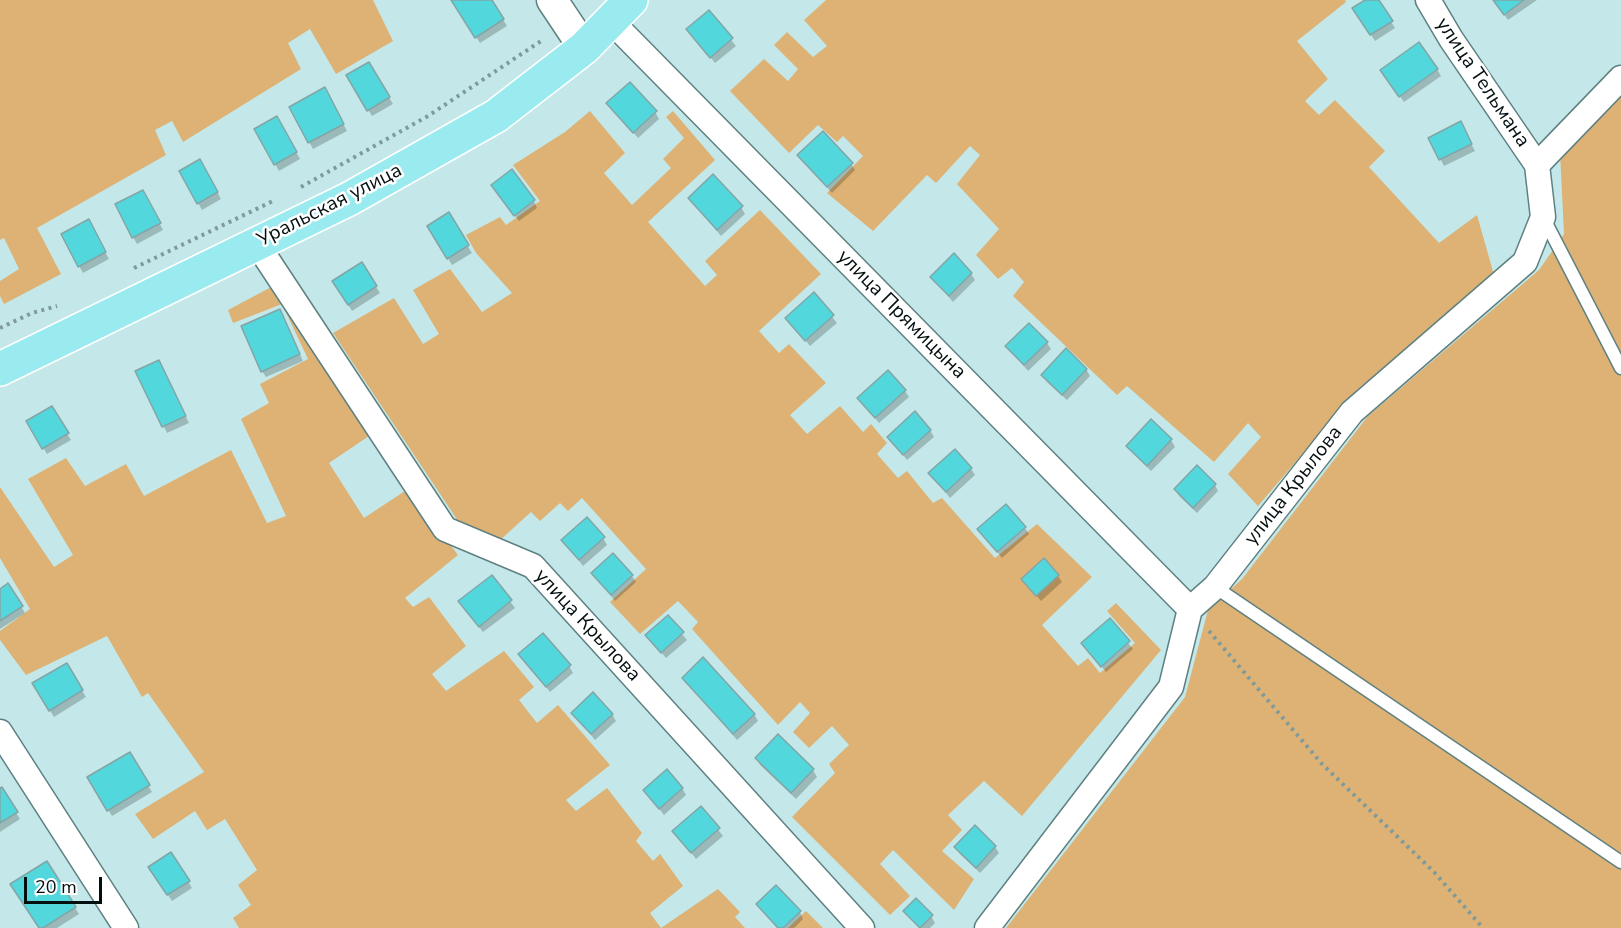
<!DOCTYPE html>
<html>
<head>
<meta charset="utf-8">
<style>
  body { margin:0 }
  #map { position:relative; width:1621px; height:928px; overflow:hidden; background:#c4e8e9; font-family:"Nunito Sans",sans-serif }
  canvas { display:block }
  .scale { position:absolute; left:24px; top:877px; width:78px; height:27px; box-sizing:border-box; border:3px solid #030e0f; border-top:0; padding-left:8px; font-size:18px; line-height:21px; white-space:nowrap; color:#030e0f; -webkit-text-stroke:4px #fff; paint-order:stroke }
</style>
</head>
<body>
<div id="map">
<canvas width="1621" height="928"></canvas>
<div class="scale">20 m</div>
</div>
<script>
const c = document.querySelector('canvas').getContext('2d');
c.lineJoin = 'round';
function fillPath(path, color) { c.fillStyle = color; c.fill(path, 'evenodd'); }
const toPath = rows => new Path2D(rows.map(r => 'M' + r).join(''));
function stroke(path, color, width, dash) { c.strokeStyle = color; c.lineWidth = width; c.lineCap = dash ? 'butt' : 'round'; c.setLineDash(dash || []); c.stroke(path); }
function write(font, color, halo, rows, align = 'center') {
  c.font = font + ' "Nunito Sans",sans-serif'; c.lineWidth = 5; c.setLineDash([]); c.textBaseline = 'middle'; c.strokeStyle = halo; c.fillStyle = color; for (const [text, x, y, turn = 0] of rows) {
    c.save(); c.translate(x, y); c.rotate((+turn || 0) * Math.PI / 180); c.textAlign = isNaN(turn) ? turn : align; if (halo) c.strokeText(text, 0, 0); c.fillText(text, 0, 0); c.restore();
  }
}
const green = toPath([
  [0,0,373,0,393,41,336,74,310,29,288,43,301,69,183,142,172,121,155,130,166,155,37,228,61,274,4,304,0,296,0,281,19,269,4,238,0,240],
  [826,0,1345,0,1346,2,1297,41,1328,79,1305,101,1319,115,1335,100,1385,151,1369,167,1439,243,1477,215,1494,275,1358,389,1258,506,1228,474,1261,437,1248,423,1214,462,1127,386,1117,395,1013,296,1024,282,1012,268,998,279,976,255,999,229,957,184,980,155,970,146,936,183,927,175,873,231,827,193,863,156,843,136,837,142,818,125,789,153,730,91,764,59,788,81,798,69,774,45,787,32,813,57,827,46,804,20],
  [1621,91,1621,928,1006,928,1185,697,1208,610,1242,579,1368,416,1539,270,1564,234,1560,153],
  [590,111,625,153,604,173,632,205,671,168,663,159,684,138,666,117,673,111,715,160,648,222,705,286,717,275,705,261,760,210,821,274,759,331,779,353,789,344,826,383,790,415,807,434,840,406,863,432,871,424,887,443,877,454,898,478,907,471,933,503,942,498,995,558,1037,524,1092,577,1042,625,1078,666,1088,658,1100,673,1135,643,1107,611,1116,603,1161,650,1022,816,984,781,948,815,962,830,942,851,974,879,954,910,893,850,880,864,910,896,890,915,792,817,835,773,829,764,849,745,832,726,809,748,793,732,810,713,800,702,778,725,692,629,698,622,678,601,640,634,610,602,646,569,582,498,568,511,560,503,540,521,531,512,499,541,458,521,333,333,394,298,423,344,439,334,413,290,450,269,482,312,512,293,476,253,466,235,500,217,506,225,540,201,513,165,565,132],
  [277,284,372,434,329,463,364,518,408,489,458,555,405,598,413,607,429,597,466,646,432,674,446,691,504,651,534,687,519,700,537,723,558,705,610,765,566,800,576,811,607,788,642,833,636,841,653,861,660,854,683,886,650,913,661,928,718,889,740,912,735,917,745,928,239,928,233,918,251,905,238,885,257,870,225,819,207,830,195,811,153,839,135,814,204,772,148,693,142,697,107,636,26,675,0,640,0,631,30,609,0,558,0,487,54,567,73,555,28,479,66,458,85,486,126,464,144,496,231,450,267,523,286,516,241,419,269,403,260,384,308,359,282,304,233,323,228,310],
  [806,911,823,928,788,928]
]);
const shadow = toPath([
  [453,0,491,0,507,26,480,43],
  [1367,0,1377,0,1395,28,1375,41,1358,15],
  [1494,0,1537,0,1508,20],
  [709,12,736,46,715,63,688,29],
  [369,64,393,104,372,116,348,76],
  [1437,69,1441,76,1404,102,1386,77],
  [324,89,347,131,313,149,291,107],
  [608,103,655,112,659,119,638,138],
  [277,118,300,159,279,171,256,130],
  [1460,123,1475,151,1444,166,1430,138],
  [799,156,851,164,855,170,832,193],
  [200,161,221,199,202,210,181,172],
  [143,192,163,230,137,244,133,237],
  [497,192,534,201,537,208,519,221],
  [689,198,741,207,745,214,721,236],
  [448,214,472,253,452,265,429,226],
  [88,221,109,259,83,273,79,266],
  [361,264,380,293,352,311,338,288],
  [971,274,975,280,953,302,932,277],
  [814,294,837,323,810,346,787,318],
  [283,317,303,361,266,377,262,371],
  [1047,343,1051,349,1028,371,1007,346],
  [162,368,189,423,167,433,137,372],
  [1086,369,1090,376,1067,400,1047,382,1043,375],
  [905,391,909,397,879,423,859,398],
  [51,408,71,440,47,454,28,422],
  [930,430,934,437,907,460,889,437],
  [1171,440,1175,447,1151,471,1132,452,1128,446],
  [971,469,975,475,950,498,930,473],
  [1215,485,1218,491,1197,513,1179,496,1176,490],
  [1025,528,1029,534,1002,558,979,529],
  [603,538,607,545,583,566,563,540],
  [593,573,632,576,636,582,615,601],
  [1058,576,1062,582,1041,601,1023,580],
  [492,577,515,608,483,632,464,608],
  [8,585,25,613,0,629,0,590],
  [668,617,687,640,666,658,647,635],
  [1110,620,1133,649,1106,672,1083,644],
  [520,655,569,666,573,673,550,692],
  [66,665,86,697,54,717,34,684],
  [684,678,754,714,758,721,737,740],
  [573,713,612,714,616,721,595,740],
  [778,736,813,770,817,777,796,799,760,765,756,758],
  [129,754,152,792,112,816,89,778],
  [682,788,686,795,664,815,645,791],
  [1,789,20,819,0,832,0,790],
  [701,808,723,836,696,859,674,831],
  [956,847,995,847,999,853,980,873,960,854],
  [46,863,79,914,57,928,40,928],
  [154,874,188,881,192,888,172,901],
  [758,904,800,912,803,919,794,928,777,928],
  [905,911,931,916,935,923,930,928,919,928]
]);
const building = toPath([
  [451,0,492,0,504,19,475,38,451,0],
  [1365,0,1379,0,1393,21,1370,35,1352,8,1365,0],
  [1493,0,1524,0,1504,15,1493,0],
  [709,10,733,38,710,58,686,29,709,10],
  [1419,42,1438,69,1399,97,1380,70,1419,42],
  [369,62,390,97,367,111,346,75,369,62],
  [630,82,657,111,633,133,606,103,630,82],
  [325,87,344,124,308,143,289,107,325,87],
  [277,116,297,152,274,165,254,129,277,116],
  [1461,121,1472,144,1439,160,1428,138,1461,121],
  [823,131,853,163,827,187,797,155,823,131],
  [200,159,218,192,197,204,179,171,200,159],
  [512,169,535,200,514,216,491,185,512,169],
  [713,174,743,206,717,230,688,198,713,174],
  [143,190,161,223,132,238,115,204,143,190],
  [449,212,469,245,447,259,427,226,449,212],
  [89,219,106,252,78,267,61,234,89,219],
  [954,253,972,273,949,296,930,277,954,253],
  [362,262,377,286,348,305,332,281,362,262],
  [814,292,834,315,805,341,785,318,814,292],
  [280,309,300,354,261,372,241,326,280,309],
  [1029,323,1048,342,1024,365,1005,346,1029,323],
  [1066,348,1087,369,1062,395,1041,375,1066,348],
  [159,360,186,416,162,427,135,371,159,360],
  [888,370,906,390,875,418,857,398,888,370],
  [52,406,69,433,42,449,26,421,52,406],
  [915,411,931,430,903,455,887,437,915,411],
  [1151,419,1172,439,1147,466,1126,446,1151,419],
  [955,449,972,468,946,492,928,473,955,449],
  [1197,465,1216,484,1193,508,1174,489,1197,465],
  [1006,504,1026,527,997,552,977,529,1006,504],
  [587,517,605,537,579,560,561,540,587,517],
  [613,553,633,575,611,595,591,573,613,553],
  [1044,558,1059,575,1036,596,1021,579,1044,558],
  [492,575,512,600,479,627,458,601,492,575],
  [8,583,23,606,0,621,0,589,8,583],
  [668,615,684,632,661,653,645,635,668,615],
  [1110,618,1130,641,1101,667,1081,643,1110,618],
  [543,633,571,665,546,687,518,654,543,633],
  [703,657,755,714,733,734,682,678,703,657],
  [67,663,83,690,49,711,32,683,67,663],
  [593,692,613,714,591,734,571,713,593,692],
  [778,734,814,769,791,793,755,758,778,734],
  [130,752,150,785,107,811,87,777,130,752],
  [667,769,683,788,659,809,643,790,667,769],
  [2,787,18,812,0,823,0,788,2,787],
  [701,806,720,828,691,853,672,831,701,806],
  [975,825,996,846,976,868,954,847,975,825],
  [171,852,190,881,167,895,148,867,171,852],
  [47,861,76,907,43,928,39,928,10,884,47,861],
  [776,885,801,911,783,928,778,928,756,904,776,885],
  [916,898,933,915,920,928,903,911,916,898]
]);
const path = toPath([
  [301,187,428,116,541,41],
  [134,268,273,201],
  [0,328,32,313,57,306],
  [1209,631,1322,764,1434,872,1483,928]
]);
const service = toPath([
  [1543,217,1621,368],
  [1215,587,1621,862]
]);
const minor = toPath([
  [1428,0,1451,39,1537,165],
  [611,21,1190,609],
  [257,244,445,529,533,566,862,928],
  [0,732,126,928],
  [987,928,1171,687,1190,609,1215,587,1352,412,1525,262,1543,217,1537,165,1621,78]
]);
const tertiary = toPath([
  [552,0,584,48]
]);
const primary = toPath([
  [0,369,349,199,496,116,584,48,631,0]
]);
const streetNames = [
  ["улица Тельмана",1482,83,56],
  ["Уральская улица",330,206,-27],
  ["улица Прямицына",901,315,45],
  ["улица Крылова",1294,486,-52],
  ["улица Крылова",587,626,47]
];
fillPath(green, '#ddb274');
fillPath(shadow, '#0003');
fillPath(building, '#52d7dd');
stroke(building, '#83a5a6', 1.5);
stroke(service, '#5f8081', 15);
stroke(minor, '#5f8081', 27);
stroke(tertiary, '#5f8081', 33);
stroke(primary, '#fff', 36);
stroke(path, '#7f9a9b', 4, [3, 4.5]);
stroke(service, '#fff', 12);
stroke(minor, '#fff', 24);
stroke(tertiary, '#fff', 30);
stroke(primary, '#9aebef', 33);
write('20px', '#030e0f', '#fff', streetNames);
</script>
</body>
</html>
